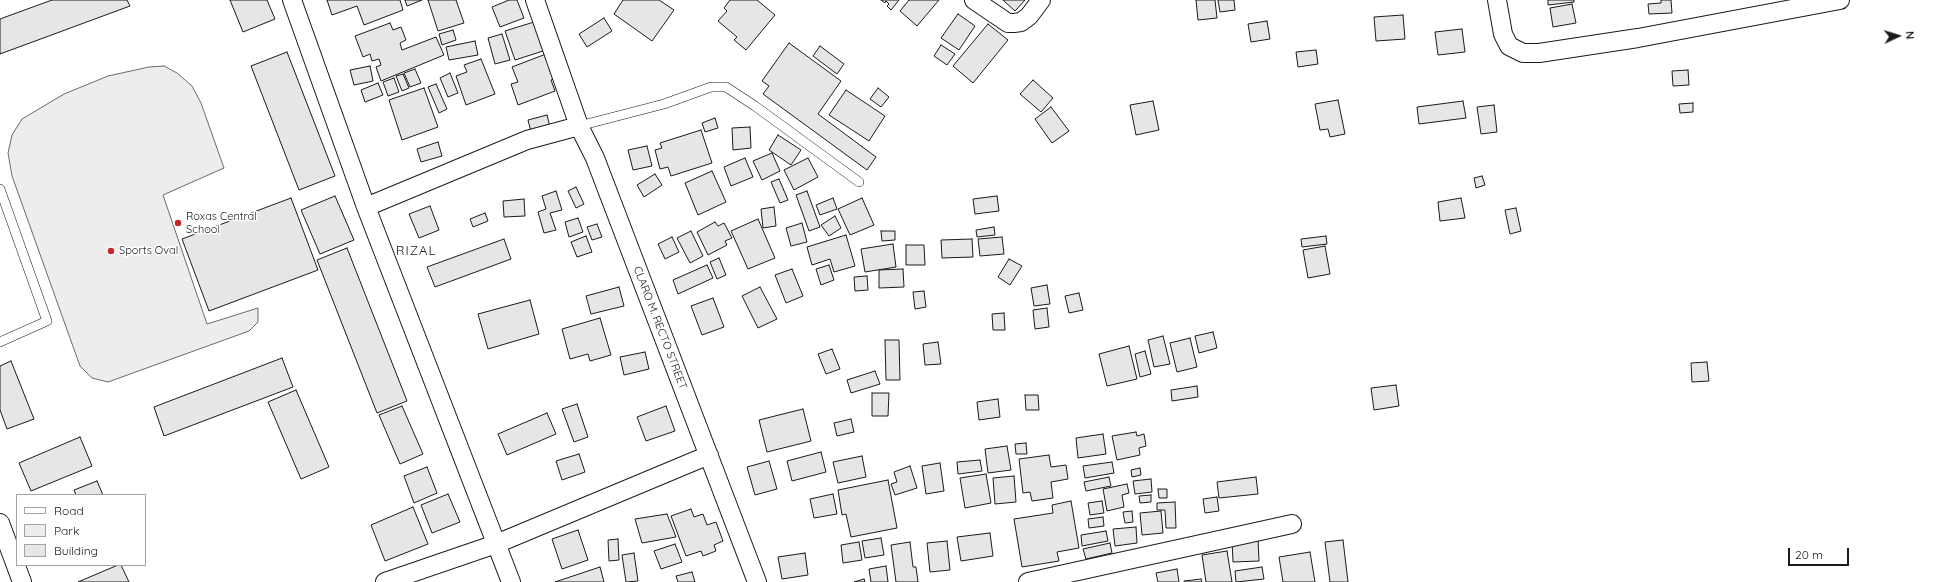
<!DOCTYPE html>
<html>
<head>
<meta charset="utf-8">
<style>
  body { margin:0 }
  #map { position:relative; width:1934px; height:582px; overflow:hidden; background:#fff; font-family:Quicksand,sans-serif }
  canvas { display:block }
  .legend { position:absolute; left:16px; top:494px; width:130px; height:72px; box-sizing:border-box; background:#fff; border:1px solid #a3a3a3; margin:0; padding:5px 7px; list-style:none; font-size:12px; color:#1a1a1a }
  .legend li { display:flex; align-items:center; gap:8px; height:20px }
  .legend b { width:20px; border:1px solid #a3a3a3 }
  .north { position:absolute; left:1878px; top:16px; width:40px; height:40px; -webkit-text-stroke:3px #fff; paint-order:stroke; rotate:86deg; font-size:11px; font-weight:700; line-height:16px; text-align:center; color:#1a1a1a }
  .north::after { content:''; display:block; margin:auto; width:14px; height:18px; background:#1a1a1a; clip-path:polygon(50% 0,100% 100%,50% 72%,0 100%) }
  .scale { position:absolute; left:1788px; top:548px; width:61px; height:18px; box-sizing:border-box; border:2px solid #1a1a1a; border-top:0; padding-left:5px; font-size:12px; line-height:14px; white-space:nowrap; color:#1a1a1a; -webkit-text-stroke:3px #fff; paint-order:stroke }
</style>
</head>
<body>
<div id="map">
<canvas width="1934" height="582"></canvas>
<ul class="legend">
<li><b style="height:5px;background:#fff"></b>Road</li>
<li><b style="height:11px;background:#ededed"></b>Park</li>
<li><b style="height:11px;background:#e6e6e6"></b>Building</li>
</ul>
<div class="north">N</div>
<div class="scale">20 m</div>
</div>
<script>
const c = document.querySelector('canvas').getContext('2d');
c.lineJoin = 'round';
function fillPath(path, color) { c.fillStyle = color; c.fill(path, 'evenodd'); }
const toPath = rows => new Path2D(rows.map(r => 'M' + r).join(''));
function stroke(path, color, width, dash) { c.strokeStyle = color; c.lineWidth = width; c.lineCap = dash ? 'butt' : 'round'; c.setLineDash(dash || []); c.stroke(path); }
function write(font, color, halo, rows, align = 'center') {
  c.font = font + ' Quicksand,sans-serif'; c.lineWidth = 3; c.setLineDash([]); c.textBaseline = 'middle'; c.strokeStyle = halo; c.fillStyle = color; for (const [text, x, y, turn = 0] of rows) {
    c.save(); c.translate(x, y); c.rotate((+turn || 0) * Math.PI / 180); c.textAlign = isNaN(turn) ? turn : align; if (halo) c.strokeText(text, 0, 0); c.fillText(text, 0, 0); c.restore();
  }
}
const green = toPath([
  [164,66,177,73,192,86,201,103,224,168,163,195,207,324,258,308,258,322,249,331,108,382,92,378,80,366,12,176,8,153,12,135,22,119,64,94,108,76,149,67,164,66]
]);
const building = toPath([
  [52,0,127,0,130,6,0,54,0,19,52,0],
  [230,0,267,0,275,19,243,32,230,0],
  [327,0,400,0,403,10,364,25,357,6,332,15,327,0],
  [405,0,422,0,407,6,405,0],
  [428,0,456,0,464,23,438,31,428,0],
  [509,0,517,0,524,18,500,27,492,7,509,0],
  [623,0,659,0,674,10,652,41,614,14,623,0],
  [730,0,757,0,775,15,746,50,734,40,737,37,718,21,727,11,724,8,730,0],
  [881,0,899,0,891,10,887,6,889,4,886,1,885,3,881,0],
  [909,0,939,0,917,26,900,11,909,0],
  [1003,0,1025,0,1015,11,1003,0],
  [1196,0,1215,0,1217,18,1198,20,1196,0],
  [1218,0,1234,0,1235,10,1220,12,1218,0],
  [1548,0,1574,0,1574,2,1548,5,1548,0],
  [1661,0,1671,0,1672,13,1649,14,1648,4,1661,3,1661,0],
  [1572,4,1576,23,1553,27,1550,8,1572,4],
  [958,14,975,26,959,50,941,38,958,14],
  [1403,15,1405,39,1376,41,1374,17,1403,15],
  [604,18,612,31,587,47,579,34,604,18],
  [1267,21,1270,39,1251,42,1248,24,1267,21],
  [534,22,543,51,515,60,505,31,534,22],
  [390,23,393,30,401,27,406,40,400,43,402,50,436,37,444,55,381,81,376,67,381,65,379,59,372,61,370,54,363,57,355,36,390,23],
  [988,24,1008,40,973,83,953,66,988,24],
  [1462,29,1465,52,1438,55,1435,32,1462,29],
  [453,30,456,40,442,45,439,34,453,30],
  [502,34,510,60,495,64,488,38,502,34],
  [475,41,478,55,449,60,446,47,475,41],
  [789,43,841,81,818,114,876,157,867,170,763,94,769,86,762,81,789,43],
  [941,45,955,54,947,65,934,56,941,45],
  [820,46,844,64,837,74,813,56,820,46],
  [1316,50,1318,64,1298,67,1296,52,1316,50],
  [287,52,335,176,299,190,251,66,287,52],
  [546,54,555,78,551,80,555,91,518,105,511,84,518,82,512,67,546,54],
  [481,59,495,94,466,105,456,76,467,72,464,65,481,59],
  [370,66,373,81,354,85,350,70,370,66],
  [415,69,421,83,410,87,404,73,415,69],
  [1688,70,1689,85,1673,86,1672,71,1688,70],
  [450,73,458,93,448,97,440,78,450,73],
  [403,74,409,88,402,91,396,76,403,74],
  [394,78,399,92,388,96,383,82,394,78],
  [1033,80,1053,98,1041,112,1020,94,1033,80],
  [378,83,383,95,365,102,361,90,378,83],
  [436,84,447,109,439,113,428,87,436,84],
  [424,88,438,127,402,140,389,100,424,88],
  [878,88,889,97,881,107,870,99,878,88],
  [846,90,885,116,869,141,829,115,846,90],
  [1338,100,1345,134,1330,137,1328,129,1320,130,1315,104,1338,100],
  [1153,101,1159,130,1136,135,1130,105,1153,101],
  [1463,101,1466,118,1419,124,1417,107,1463,101],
  [1693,103,1693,112,1680,113,1679,104,1693,103],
  [1494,105,1497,132,1481,134,1477,107,1494,105],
  [1051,107,1069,131,1052,143,1035,119,1051,107],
  [547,115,550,127,531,132,528,120,547,115],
  [715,118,718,128,705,132,702,123,715,118],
  [750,127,751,148,733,150,732,128,750,127],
  [701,130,712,163,671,176,668,167,660,169,655,150,662,148,660,143,701,130],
  [778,135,801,150,791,165,769,150,778,135],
  [438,142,442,156,421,162,417,149,438,142],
  [647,146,652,166,633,170,628,150,647,146],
  [772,153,780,171,762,180,753,161,772,153],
  [745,158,753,177,731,186,724,167,745,158],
  [808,158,818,177,794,190,784,170,808,158],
  [712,171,726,202,698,215,685,183,712,171],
  [655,174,662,185,644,197,637,185,655,174],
  [1482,176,1485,185,1476,188,1474,178,1482,176],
  [779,179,788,200,780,203,771,182,779,179],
  [576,187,584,204,576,208,568,191,576,187],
  [556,191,562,210,550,213,556,230,544,233,538,212,546,209,542,196,556,191],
  [807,191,820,227,809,231,796,195,807,191],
  [335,196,354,240,320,254,301,210,335,196],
  [997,196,999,211,975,214,973,199,997,196],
  [291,198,318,270,209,311,182,239,291,198],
  [833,198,837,209,820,215,816,205,833,198],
  [862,198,874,225,850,235,838,209,862,198],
  [1461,198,1465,218,1440,221,1438,202,1461,198],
  [524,199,525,216,504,217,503,201,524,199],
  [430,206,439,230,419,238,409,214,430,206],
  [774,207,776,226,763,228,761,209,774,207],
  [1516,208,1521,231,1510,234,1505,210,1516,208],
  [485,213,488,221,473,227,470,219,485,213],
  [835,216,841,228,829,236,821,225,835,216],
  [578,218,583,232,569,237,565,222,578,218],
  [758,219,775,258,748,269,731,231,758,219],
  [715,222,718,226,724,223,732,238,725,241,727,245,708,255,697,232,715,222],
  [802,223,807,242,791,246,786,228,802,223],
  [597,224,602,237,592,240,587,227,597,224],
  [994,227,995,235,977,237,976,230,994,227],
  [691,231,703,256,690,263,677,238,691,231],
  [881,231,895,231,895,240,882,241,881,231],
  [846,235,855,266,834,272,830,259,812,265,807,247,846,235],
  [586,236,592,252,577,257,571,242,586,236],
  [1326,236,1327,244,1302,247,1301,239,1326,236],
  [672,237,679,252,665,259,658,244,672,237],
  [1002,237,1004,254,980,256,978,239,1002,237],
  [504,239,511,259,435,287,427,267,504,239],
  [972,239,973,257,942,258,941,240,972,239],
  [893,244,896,267,865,272,861,249,893,244],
  [906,245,924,245,925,265,906,265,906,245],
  [1325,246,1330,274,1308,278,1303,250,1325,246],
  [347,248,407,401,377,413,317,260,347,248],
  [719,258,726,275,717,279,710,262,719,258],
  [1009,259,1022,266,1010,285,998,277,1009,259],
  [707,265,713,278,678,294,673,280,707,265],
  [829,265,834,280,821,285,816,269,829,265],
  [792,269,803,296,786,303,775,275,792,269],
  [903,269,904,287,879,288,879,270,903,269],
  [867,276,868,290,855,291,854,277,867,276],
  [1047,285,1050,304,1034,306,1031,288,1047,285],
  [619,287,624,306,591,314,586,296,619,287],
  [760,287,777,319,758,328,742,296,760,287],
  [924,291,926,307,915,309,913,292,924,291],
  [1079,293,1083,310,1069,313,1065,296,1079,293],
  [713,298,724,327,702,335,691,306,713,298],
  [530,300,539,334,488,349,478,314,530,300],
  [1047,308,1049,327,1035,329,1033,310,1047,308],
  [1004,313,1005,330,993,330,992,314,1004,313],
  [600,318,611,355,590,361,588,354,570,359,562,329,600,318],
  [1213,332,1217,348,1199,353,1195,336,1213,332],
  [1163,336,1170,364,1154,367,1148,340,1163,336],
  [1190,338,1197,367,1177,372,1170,343,1190,338],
  [885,340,899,340,900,380,886,380,885,340],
  [938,342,941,364,925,365,923,344,938,342],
  [1129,346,1137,379,1107,386,1099,354,1129,346],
  [832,349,840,369,826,374,818,354,832,349],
  [1145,351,1151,374,1140,377,1135,354,1145,351],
  [645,352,649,369,624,375,620,357,645,352],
  [282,358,293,387,164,436,154,407,282,358],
  [11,361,34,419,7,429,0,410,0,366,11,361],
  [1707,362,1709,381,1692,382,1691,363,1707,362],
  [875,371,880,384,851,393,847,380,875,371],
  [1396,385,1399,406,1374,410,1371,388,1396,385],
  [1197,386,1198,397,1172,401,1171,390,1197,386],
  [296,390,329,467,301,479,268,402,296,390],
  [872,393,889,393,888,416,872,416,872,393],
  [1025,395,1038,395,1039,410,1026,410,1025,395],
  [998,399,1000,417,979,420,977,402,998,399],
  [577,404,588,437,574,442,562,409,577,404],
  [402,406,423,454,400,464,379,415,402,406],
  [666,406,675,431,646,441,637,417,666,406],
  [803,409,811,441,767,452,759,420,803,409],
  [547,413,556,434,507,455,498,434,547,413],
  [851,419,854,432,837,436,834,423,851,419],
  [1136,432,1137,436,1144,434,1146,446,1139,448,1140,455,1117,460,1112,436,1136,432],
  [1103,434,1106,454,1078,458,1076,438,1103,434],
  [80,437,92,466,31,491,19,463,80,437],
  [1026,443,1027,454,1016,454,1015,444,1026,443],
  [1007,446,1011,470,988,473,985,449,1007,446],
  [821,452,826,472,792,481,787,461,821,452],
  [579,454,585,472,562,480,556,461,579,454],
  [1049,455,1051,467,1066,465,1068,479,1051,482,1053,498,1032,501,1030,492,1023,493,1019,459,1049,455],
  [862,456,866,477,838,483,833,462,862,456],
  [980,460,982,471,958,474,957,462,980,460],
  [769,461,777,489,755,495,747,467,769,461],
  [1112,462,1114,473,1085,478,1083,466,1112,462],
  [940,463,944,491,926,494,922,466,940,463],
  [910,466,917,488,895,495,891,484,897,482,894,472,910,466],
  [427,467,437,493,414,503,404,476,427,467],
  [1140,468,1141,475,1132,477,1131,470,1140,468],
  [986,474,991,503,965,508,960,478,986,474],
  [1014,476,1016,502,995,504,993,478,1014,476],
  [1109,477,1111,486,1086,491,1084,482,1109,477],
  [1256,477,1258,494,1219,498,1217,482,1256,477],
  [1151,479,1152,492,1135,494,1133,481,1151,479],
  [888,480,897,528,851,537,846,514,842,515,838,490,888,480],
  [97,481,103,495,76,495,74,490,97,481],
  [1127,484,1129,493,1122,495,1124,507,1107,511,1103,489,1127,484],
  [1158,489,1167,489,1167,498,1159,498,1158,489],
  [448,494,460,522,432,533,421,505,448,494],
  [833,494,837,514,814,518,810,499,833,494],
  [1151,495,1151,502,1140,503,1139,496,1151,495],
  [1217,497,1219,511,1205,513,1203,499,1217,497],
  [1071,501,1079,548,1057,552,1059,561,1022,567,1014,519,1053,513,1052,505,1071,501],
  [1102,501,1104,513,1090,515,1088,503,1102,501],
  [1175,502,1176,528,1166,528,1165,510,1157,510,1157,503,1175,502],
  [413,507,428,544,385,561,371,525,413,507],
  [691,509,694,517,703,514,707,525,716,522,723,541,714,545,716,551,703,556,701,551,686,556,671,516,691,509],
  [1132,511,1133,522,1125,523,1123,512,1132,511],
  [1161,511,1163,533,1142,535,1140,513,1161,511],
  [667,514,676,537,642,543,635,519,667,514],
  [1103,517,1104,526,1089,528,1088,519,1103,517],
  [1136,527,1137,543,1115,546,1113,529,1136,527],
  [578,530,588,560,562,569,552,539,578,530],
  [1106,531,1108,541,1082,546,1081,535,1106,531],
  [990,533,993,556,961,561,957,537,990,533],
  [881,538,884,555,865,558,862,541,881,538],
  [1258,538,1259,561,1233,562,1232,540,1258,538],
  [618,539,619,560,609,561,608,540,618,539],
  [1343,540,1348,582,1330,582,1325,542,1343,540],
  [947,541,950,570,930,572,927,543,947,541],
  [859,542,862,560,843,563,841,545,859,542],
  [910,542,913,567,916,567,918,582,896,582,891,545,910,542],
  [1110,543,1112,553,1086,559,1083,549,1110,543],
  [675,544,682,562,661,569,654,551,675,544],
  [1227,551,1232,582,1206,582,1202,555,1227,551],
  [1310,552,1315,582,1283,582,1279,557,1310,552],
  [634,553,638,581,626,582,622,555,634,553],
  [805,553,808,575,782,579,778,557,805,553],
  [118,565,121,565,129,582,78,582,118,565],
  [886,566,888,582,871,582,869,569,886,566],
  [600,567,604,582,555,582,600,567],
  [1262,567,1264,579,1236,582,1235,571,1262,567],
  [1177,569,1179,582,1158,582,1156,573,1177,569],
  [692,572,695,582,678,582,676,576,692,572],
  [864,579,865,582,854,582,864,579],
  [1201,579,1202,582,1184,582,1184,581,1201,579]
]);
const lane = toPath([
  [579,126,664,104,711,87,726,87,755,106,859,182],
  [0,189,47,321,0,342]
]);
const street = toPath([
  [292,0,366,207,511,582],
  [535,0,579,126],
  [974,0,1008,23,1014,23,1021,22,1029,16,1041,0],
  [1497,0,1503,34,1509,46,1523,53,1539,53,1638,38,1840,0],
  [366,207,527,140,579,126,595,158,757,582],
  [0,523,22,582],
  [385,582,496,544,709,455],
  [1028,582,1292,524]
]);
const markers = [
  [178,223,4,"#c62828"],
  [111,251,4,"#c62828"]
];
const poiNames = [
  ["Roxas Central",186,217],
  ["School",186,230],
  ["Sports Oval",119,251]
];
const streetNames = [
  ["CLARO M. RECTO STREET",660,328,69]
];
const quarterNames = [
  ["RIZAL",416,251]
];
fillPath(green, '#ededed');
stroke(green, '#6a6a6a', 1);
fillPath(building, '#e6e6e6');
stroke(building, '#1a1a1a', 1);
stroke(lane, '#1a1a1a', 10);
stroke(street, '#1a1a1a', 20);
stroke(lane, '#fff', 9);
stroke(street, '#fff', 18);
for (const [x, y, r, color] of markers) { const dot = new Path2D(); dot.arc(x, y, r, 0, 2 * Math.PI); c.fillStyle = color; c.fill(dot); stroke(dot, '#fff', 1.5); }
write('11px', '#1a1a1a', '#fff', poiNames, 'left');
write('11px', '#1a1a1a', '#fff', streetNames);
c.letterSpacing = '1px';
write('13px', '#1a1a1a', '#fff', quarterNames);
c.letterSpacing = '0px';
</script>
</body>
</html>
